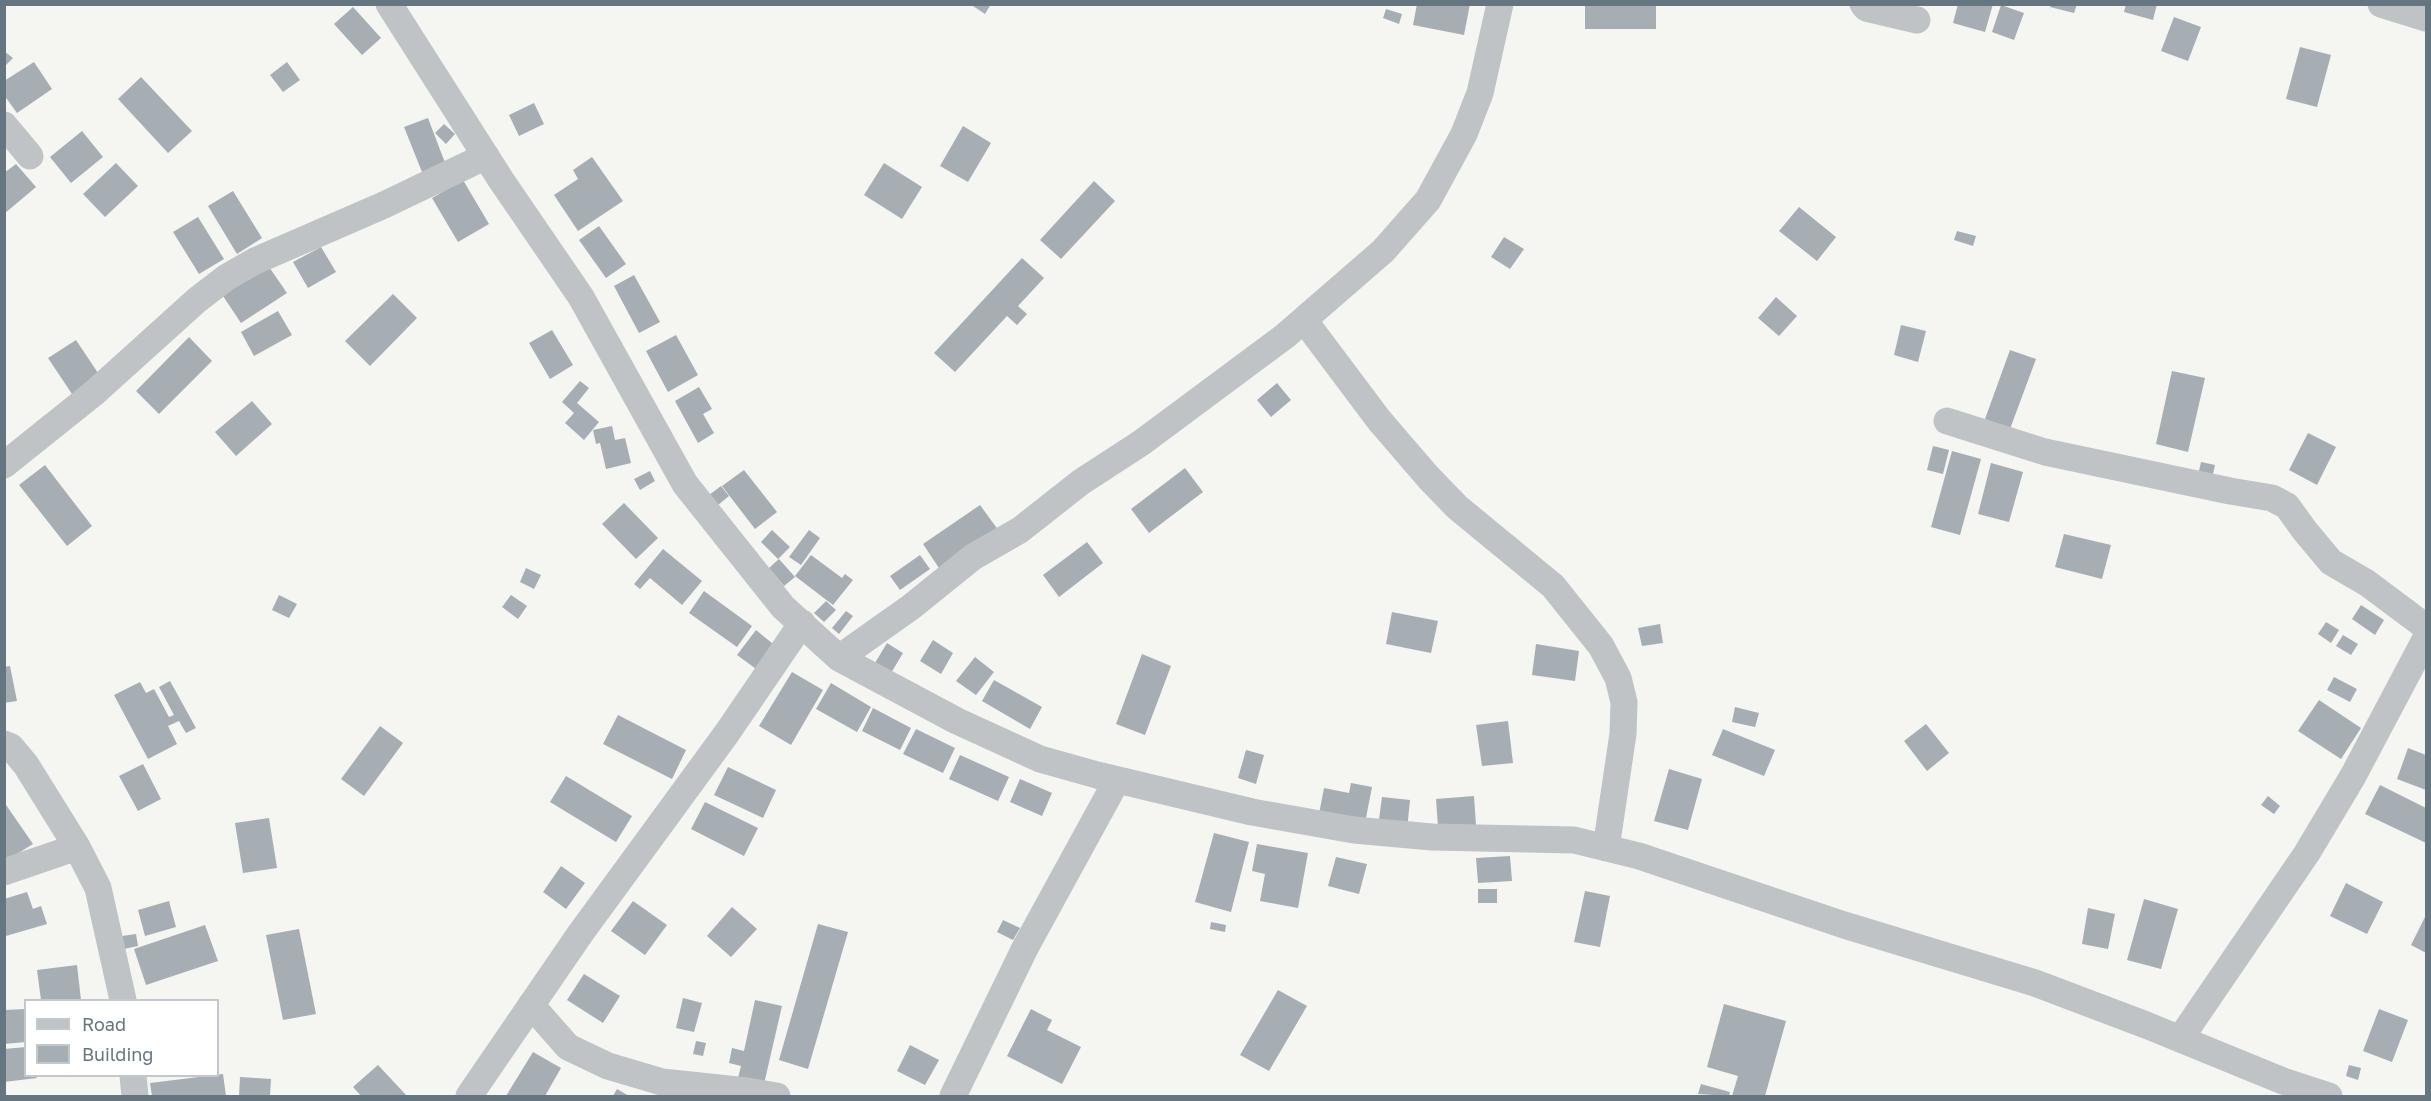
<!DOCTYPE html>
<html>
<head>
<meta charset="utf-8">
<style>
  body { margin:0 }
  #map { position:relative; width:2431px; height:1101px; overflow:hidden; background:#f5f5f2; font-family:"Golos Text",sans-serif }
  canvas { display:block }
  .frame { position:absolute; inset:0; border:6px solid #667681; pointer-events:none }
  .legend { position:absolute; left:24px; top:999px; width:195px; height:78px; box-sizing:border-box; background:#fff; border:2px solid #c2c8cd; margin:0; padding:8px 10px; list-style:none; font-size:18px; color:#667681 }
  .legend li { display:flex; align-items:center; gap:12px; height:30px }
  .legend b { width:30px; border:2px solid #c2c8cd }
</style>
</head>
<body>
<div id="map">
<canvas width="2431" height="1101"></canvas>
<div class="frame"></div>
<ul class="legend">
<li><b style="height:8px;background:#bfc3c6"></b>Road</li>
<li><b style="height:16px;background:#a6aeb3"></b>Building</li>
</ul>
</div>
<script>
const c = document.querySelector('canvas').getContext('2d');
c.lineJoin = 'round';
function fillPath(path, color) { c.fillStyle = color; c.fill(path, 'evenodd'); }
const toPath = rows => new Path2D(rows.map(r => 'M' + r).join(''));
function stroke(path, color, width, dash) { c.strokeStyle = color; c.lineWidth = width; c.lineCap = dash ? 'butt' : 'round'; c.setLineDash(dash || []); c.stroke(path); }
const building = toPath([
  [970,4,991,4,985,14],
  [1417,4,1470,4,1464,35,1413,25],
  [1585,4,1656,4,1656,29,1585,29],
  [1958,4,1993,4,1985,32,1953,23],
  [2051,4,2077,4,2074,13,2050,7],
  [2126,4,2157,4,2153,20,2124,12],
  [2001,5,2024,13,2014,40,1992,32],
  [353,7,381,38,362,55,334,24],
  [1386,9,1402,14,1399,24,1383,18],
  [2174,17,2201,27,2188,61,2161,51],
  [2300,47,2331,55,2317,107,2286,99],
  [4,51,13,58,4,67],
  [34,62,52,89,17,113,4,95,4,81],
  [287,62,300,80,283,92,270,75],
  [141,77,192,131,168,153,118,99],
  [534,103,544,124,519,136,509,115],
  [428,118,447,168,424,177,404,127],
  [444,124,455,134,446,144,435,133],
  [963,126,991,143,968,182,940,166],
  [82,131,103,157,71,183,50,157],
  [592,157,623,201,578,231,554,195,578,179,573,170],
  [116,163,138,186,105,217,83,194],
  [884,163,922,187,902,219,864,195],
  [16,164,36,187,4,214,4,173],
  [463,180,489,224,458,242,432,198],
  [1094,181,1115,201,1061,259,1040,240],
  [233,191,262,238,237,254,208,206],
  [1799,207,1836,237,1817,261,1779,231],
  [198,217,224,259,199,274,173,232],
  [599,226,626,264,606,278,579,240],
  [1957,231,1976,236,1973,246,1954,240],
  [1504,237,1524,249,1510,269,1491,257],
  [321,247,336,272,308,288,293,262],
  [1022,258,1044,278,1018,306,1027,314,1017,325,1007,316,955,372,934,353],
  [267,264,287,293,241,323,221,293],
  [634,275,660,322,639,333,614,286],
  [393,294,417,318,370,366,345,341],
  [1776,297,1797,316,1779,336,1758,318],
  [278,311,292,335,254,356,241,332],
  [1901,325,1926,331,1918,362,1894,355],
  [552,330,573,365,550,379,529,343],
  [676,335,698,375,668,392,646,351],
  [189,337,212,361,159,414,136,391],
  [76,340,100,376,72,394,48,358],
  [2010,350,2036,359,2010,429,1985,419],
  [2172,371,2205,378,2188,452,2156,444],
  [580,381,589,388,577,403,599,422,584,440,565,423,574,413,562,402],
  [1277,383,1291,400,1271,417,1257,400],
  [699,387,712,409,703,414,714,433,698,443,675,401],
  [252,401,272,424,236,456,215,432],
  [612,426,615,440,625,438,631,463,606,469,600,443,596,444,593,430],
  [2308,433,2336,447,2317,485,2289,470],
  [1933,446,1949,450,1943,474,1927,470],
  [1952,451,1981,459,1960,535,1931,527],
  [2201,462,2215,465,2212,478,2198,475],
  [1991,463,2023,472,2009,522,1978,514],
  [45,465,92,526,67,546,19,485],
  [1185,468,1203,492,1149,533,1131,509],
  [744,470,777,512,755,529,722,486],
  [650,471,655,481,640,490,634,479],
  [721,486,729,496,718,505,709,495],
  [624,503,658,538,636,559,602,524],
  [980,505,999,531,941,571,923,544],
  [772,530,790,547,778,559,761,542],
  [809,530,820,538,801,565,789,557],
  [2064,534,2111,545,2102,579,2055,567],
  [1087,542,1103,563,1059,597,1043,575],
  [663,549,702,581,682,605,650,578,640,589,634,584],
  [811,555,842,578,845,574,853,580,833,605,795,576],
  [920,555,930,569,900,590,890,576],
  [779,559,795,577,784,586,769,568],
  [526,568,541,575,534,589,520,582],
  [704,591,752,626,737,647,689,613],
  [279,595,297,604,289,618,272,610],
  [511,595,527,606,518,619,502,607],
  [826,601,836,610,824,622,814,613],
  [2361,605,2384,620,2375,635,2352,619],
  [846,611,853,616,839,634,832,628],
  [1392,612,1438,621,1431,653,1386,644],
  [2326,622,2339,630,2331,643,2318,634],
  [1660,624,1663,643,1642,646,1638,628],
  [756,630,778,648,759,671,737,655],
  [2343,635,2358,644,2351,655,2336,646],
  [933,640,953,653,941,674,920,661],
  [887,643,903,653,891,673,875,663],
  [1536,644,1579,651,1575,681,1532,675],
  [1142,654,1171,666,1145,735,1116,724],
  [975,657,994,672,976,695,956,681],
  [10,666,17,701,4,703,4,667],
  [792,672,823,690,791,745,759,726],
  [2334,677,2357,689,2350,702,2327,690],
  [994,680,1042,707,1030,729,982,701],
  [170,681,196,728,186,733,179,721,168,726,177,744,148,759,114,695,140,682,146,693,154,689,169,717,174,715,159,687],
  [831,683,871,707,857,732,816,709],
  [2319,700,2361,728,2341,759,2298,731],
  [1735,707,1759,713,1755,727,1732,722],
  [873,708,911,728,900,750,862,731],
  [618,715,686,750,672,779,603,744],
  [1508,721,1513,763,1482,766,1476,725],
  [1926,724,1949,753,1927,771,1904,741],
  [380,726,403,743,364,796,341,779],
  [916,729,955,748,943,773,903,754],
  [1723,729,1775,750,1764,776,1712,755],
  [2408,748,2426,755,2426,790,2397,779],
  [1246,750,1264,755,1256,784,1238,778],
  [960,755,1009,777,998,801,949,779],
  [143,764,161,799,138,811,119,776],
  [728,767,776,790,763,818,714,795],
  [1669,769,1702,779,1688,830,1654,821],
  [566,776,632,816,616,842,550,802],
  [1020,779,1052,793,1042,816,1010,802],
  [1351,783,1372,787,1364,828,1318,819,1324,788,1349,793],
  [2380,785,2426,808,2426,843,2365,814],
  [1474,796,1476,825,1438,827,1436,799],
  [2268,796,2280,806,2274,814,2261,805],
  [1382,797,1410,800,1407,830,1378,827],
  [4,802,33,844,4,862],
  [705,802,758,828,744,856,691,829],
  [269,818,277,868,243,873,235,823],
  [1214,833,1249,842,1231,912,1195,902],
  [1257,844,1308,853,1298,908,1260,901,1265,874,1252,871],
  [1510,856,1512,881,1478,883,1476,858],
  [1336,857,1367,864,1359,894,1328,886],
  [561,866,585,883,566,909,543,892],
  [2346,883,2383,902,2367,934,2330,916],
  [1478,889,1497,889,1497,903,1478,903],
  [1585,891,1610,896,1600,947,1574,942],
  [27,892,33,909,41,906,47,924,6,936,4,899],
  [2144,899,2178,909,2161,969,2127,960],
  [169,901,176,927,145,936,138,910],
  [633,901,667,925,645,955,611,931],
  [732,907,757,929,731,957,707,936],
  [2088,908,2115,914,2108,949,2082,944],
  [2426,915,2426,953,2411,945],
  [1003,920,1020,928,1013,940,997,932],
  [1211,922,1226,925,1225,932,1210,929],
  [818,924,848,932,808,1069,779,1060],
  [205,925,218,961,146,985,134,949],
  [299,929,316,1014,283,1020,266,935],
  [136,934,138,946,124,949,122,936],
  [77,965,81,1000,41,1000,37,970],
  [584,974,620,996,603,1023,567,1000],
  [1278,990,1307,1006,1269,1071,1240,1055],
  [683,998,702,1003,694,1032,676,1028],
  [755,1000,782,1006,764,1084,738,1078,741,1066,729,1063,732,1048,744,1051],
  [1724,1004,1786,1021,1765,1096,1732,1096,1738,1076,1707,1067],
  [26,1009,26,1042,4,1044,4,1010],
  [1031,1009,1052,1020,1047,1030,1081,1047,1062,1084,1007,1056],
  [2379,1009,2408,1020,2392,1062,2363,1051],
  [696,1041,706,1043,703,1056,693,1054],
  [910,1045,939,1060,925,1085,897,1071],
  [26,1047,26,1076,36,1076,37,1078,4,1082,4,1049],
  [533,1052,561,1068,545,1096,506,1096],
  [378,1065,407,1096,361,1096,353,1087],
  [2349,1065,2361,1068,2358,1080,2346,1076],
  [223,1074,226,1096,152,1096,150,1083],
  [240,1077,271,1079,270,1096,239,1096],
  [1701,1084,1730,1092,1729,1096,1698,1094],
  [617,1089,629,1096,613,1096]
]);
const minor = toPath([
  [389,4,501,180,581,297,685,484,783,607,839,658,957,721,1040,759,1097,775,1252,812,1354,830,1432,837,1574,840,1639,856,1844,925,2035,983,2146,1025,2283,1081,2329,1096],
  [1863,4,1866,8,1917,20],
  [2381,4,2426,18],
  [4,125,30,156],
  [1304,320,1379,420,1428,477,1457,507,1553,586,1601,646,1618,678,1624,702,1623,734,1606,848],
  [1947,421,2045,452,2230,491,2272,498,2287,506,2305,531,2331,562,2367,583,2426,627],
  [4,465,94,393,197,300,227,277,255,261,384,205,486,156],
  [839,658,911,607,973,557,1020,530,1081,482,1141,443,1285,336,1383,251,1428,200,1464,134,1480,93,1500,4],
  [4,744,11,747,26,765,77,847,98,888,123,1000],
  [4,872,77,847],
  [531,1005,568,1047,608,1066,662,1082,747,1091,777,1096],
  [2180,1039,2307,853,2353,776,2426,638],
  [133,1076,135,1096],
  [469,1096,580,934,727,733,802,623],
  [953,1096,1025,948,1117,780]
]);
fillPath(building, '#a6aeb3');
stroke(minor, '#bfc3c6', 27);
</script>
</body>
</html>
